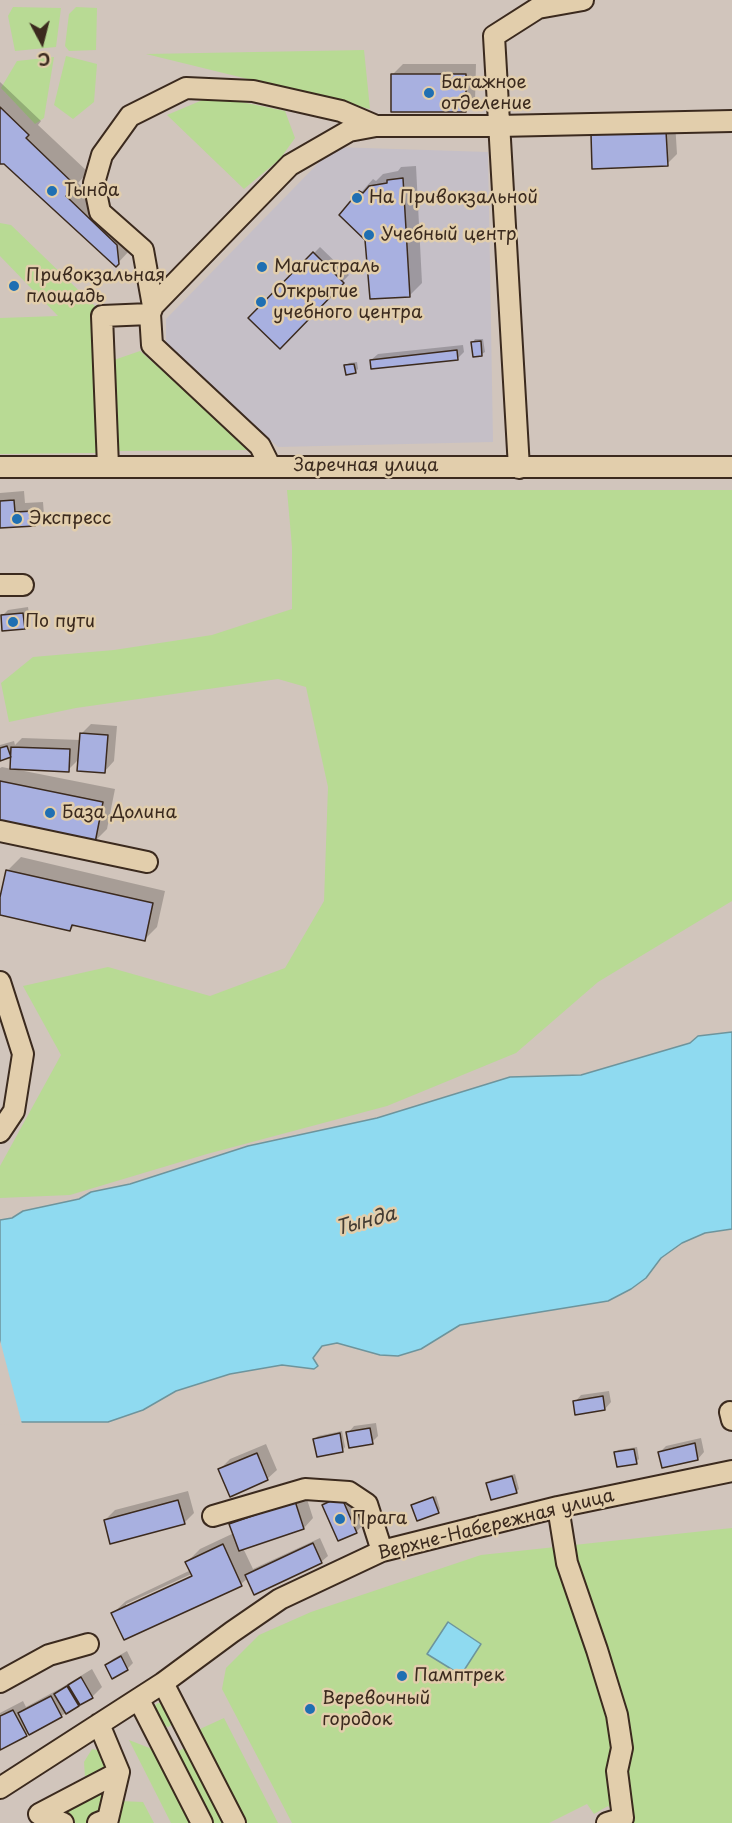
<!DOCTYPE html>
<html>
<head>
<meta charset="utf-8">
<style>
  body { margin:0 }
  #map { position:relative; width:732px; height:1823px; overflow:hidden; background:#d1c5bc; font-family:"Playpen Sans",sans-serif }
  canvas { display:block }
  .north { position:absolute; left:12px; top:12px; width:60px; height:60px; -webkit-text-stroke:4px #e2ceac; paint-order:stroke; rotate:173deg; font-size:16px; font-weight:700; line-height:24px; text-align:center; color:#3b2a1e }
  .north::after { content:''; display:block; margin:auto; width:21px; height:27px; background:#3b2a1e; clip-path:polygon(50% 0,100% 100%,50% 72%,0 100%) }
</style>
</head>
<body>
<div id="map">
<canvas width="732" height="1823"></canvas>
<div class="north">С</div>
</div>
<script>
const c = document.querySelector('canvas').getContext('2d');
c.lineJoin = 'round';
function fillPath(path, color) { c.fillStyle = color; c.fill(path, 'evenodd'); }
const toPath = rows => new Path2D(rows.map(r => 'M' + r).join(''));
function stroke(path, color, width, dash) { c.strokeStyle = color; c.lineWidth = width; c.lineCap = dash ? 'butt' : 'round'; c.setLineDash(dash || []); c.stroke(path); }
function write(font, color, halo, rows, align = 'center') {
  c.font = font + ' "Playpen Sans",sans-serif'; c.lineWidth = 5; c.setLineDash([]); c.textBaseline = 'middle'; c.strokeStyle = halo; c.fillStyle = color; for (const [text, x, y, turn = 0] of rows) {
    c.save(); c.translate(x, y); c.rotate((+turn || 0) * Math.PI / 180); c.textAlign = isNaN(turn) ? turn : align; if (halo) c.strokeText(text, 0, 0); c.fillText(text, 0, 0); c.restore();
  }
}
const built = toPath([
  [334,147,488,152,493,442,278,447,166,347,166,319]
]);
const green = toPath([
  [13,7,61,8,56,47,15,51,8,16],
  [76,7,97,8,96,50,69,51,65,46,69,14],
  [364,50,370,109,146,54],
  [66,56,97,64,94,102,73,119,54,105],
  [54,57,44,118,35,124,1,88,17,61],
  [212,96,285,111,295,138,280,159,244,189,167,115],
  [0,223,11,225,98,309,96,453,0,454,0,318,58,316,0,256],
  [140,351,252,450,117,451,114,360],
  [287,490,732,490,732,901,598,982,516,1053,387,1106,207,1154,70,1195,0,1198,0,1166,61,1055,23,986,108,967,210,996,285,968,324,901,328,787,306,687,278,679,76,708,9,722,1,683,33,657,114,650,212,635,292,609,292,547],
  [732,1528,732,1823,615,1823,616,1815,608,1806,594,1814,587,1804,549,1823,292,1823,222,1689,226,1668,259,1635,311,1612,481,1555],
  [158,1703,163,1703,174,1719,173,1724,168,1727,162,1725,154,1711,154,1706],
  [224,1718,278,1823,247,1823,200,1729],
  [129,1740,157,1751,195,1823,171,1823],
  [184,1748,188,1750,225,1823,212,1823,178,1757,177,1752],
  [92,1749,106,1752,114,1769,99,1775,85,1777,84,1762],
  [100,1791,106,1795,101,1818,88,1823,76,1823,55,1815],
  [119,1801,143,1802,154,1823,118,1823,113,1810]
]);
const water = toPath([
  [732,1032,732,1229,705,1233,682,1243,661,1258,646,1278,631,1289,608,1301,460,1325,421,1349,398,1356,380,1355,337,1343,322,1346,313,1358,318,1366,314,1369,282,1365,230,1374,176,1391,143,1410,108,1422,0,1422,0,1220,12,1218,23,1211,79,1199,91,1192,130,1184,248,1146,377,1118,510,1077,581,1075,690,1043,698,1036,732,1032],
  [448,1622,481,1644,461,1675,427,1654,448,1622]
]);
const pier = toPath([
  [0,1340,22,1424,0,1425]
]);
const shadow = toPath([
  [403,64,476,64,475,101,466,111,393,74],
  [0,82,41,121,38,125,88,172,78,183,129,232,131,249,116,265,4,163,0,163],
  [675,122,677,154,667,164,592,135,602,125],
  [416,166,422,283,409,296,367,240,342,214,373,179,376,181,383,174,398,171,401,167],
  [320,247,349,275,280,346,250,318],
  [475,339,483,339,485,352,482,354,473,342],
  [463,345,464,352,458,358,371,360,378,354],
  [357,362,358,369,355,372,346,366,349,363],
  [24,491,25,503,43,502,44,515,34,524,0,527,0,493],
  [28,607,30,621,24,627,2,616,8,610],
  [91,724,117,726,114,761,105,771,80,758,68,770,19,768,19,770,115,789,107,829,94,842,0,823,0,768,2,767,12,769,12,755,0,759,0,745,14,741,15,745,22,738,81,740,81,734],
  [21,857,165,891,157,927,144,940,76,924,70,930,0,914,0,904,8,870],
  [609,1391,611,1402,605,1409,575,1402,581,1395],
  [376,1423,378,1436,372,1442,348,1433,354,1426],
  [342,1431,345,1447,343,1450,315,1439,318,1436],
  [701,1438,704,1452,698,1459,660,1452,666,1446],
  [266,1444,277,1470,267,1479,220,1469,230,1459],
  [637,1447,639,1459,636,1462,616,1453,618,1450],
  [515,1474,519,1489,516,1492,488,1483,491,1480],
  [188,1491,194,1513,184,1523,105,1520,115,1510],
  [348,1491,363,1525,356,1532,339,1539,324,1505,330,1499],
  [305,1493,313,1518,304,1528,243,1548,253,1569,320,1538,328,1556,321,1562,248,1578,241,1584,125,1638,113,1613,126,1601,191,1570,187,1562,200,1549,234,1533,231,1524,240,1515],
  [198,1571,199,1574,126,1608,126,1604],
  [436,1496,440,1509,438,1512,413,1506],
  [127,1651,133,1663,127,1669,106,1665,113,1659],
  [92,1669,102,1687,92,1697,61,1716,0,1749,0,1713,23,1701,26,1707,61,1688]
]);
const building = toPath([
  [391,74,466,74,466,112,391,112,391,74],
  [0,107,29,135,26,138,76,186,66,196,117,245,119,264,116,267,4,164,0,164,0,107],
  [666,131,668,166,592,169,591,134,666,131],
  [403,178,410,297,370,299,365,240,339,215,359,191,363,193,369,186,387,183,387,180,403,178],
  [313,252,344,283,280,349,248,318,313,252],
  [481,341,482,356,473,357,471,342,481,341],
  [457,350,458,360,371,369,370,360,457,350],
  [354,364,356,373,346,375,344,365,354,364],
  [14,500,15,512,34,511,35,526,0,528,0,501,14,500],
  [23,613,25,629,2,631,1,615,23,613],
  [80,733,108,735,105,773,77,771,80,733],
  [7,746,11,757,0,761,0,748,7,746],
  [11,747,70,749,69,772,10,769,11,747],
  [0,781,103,802,95,843,0,825,0,781],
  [6,870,153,903,145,941,72,925,70,931,0,915,0,897,6,870],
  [603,1396,605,1410,575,1415,573,1401,603,1396],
  [370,1428,373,1444,349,1448,346,1432,370,1428],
  [340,1433,343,1452,317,1457,313,1439,340,1433],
  [695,1443,698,1460,662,1468,658,1452,695,1443],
  [634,1449,637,1464,617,1467,614,1452,634,1449],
  [257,1453,268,1480,230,1497,218,1469,257,1453],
  [512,1476,517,1493,491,1500,486,1483,512,1476],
  [341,1496,357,1533,338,1541,322,1505,341,1496],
  [433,1497,439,1513,417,1521,411,1505,433,1497],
  [178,1500,185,1524,110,1544,104,1520,178,1500],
  [295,1501,304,1529,239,1551,229,1524,295,1501],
  [313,1543,322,1563,254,1595,245,1575,313,1543],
  [223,1544,242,1586,124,1640,111,1613,192,1576,185,1562,223,1544],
  [121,1656,128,1670,112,1679,105,1665,121,1656],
  [81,1677,93,1698,80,1705,68,1685,81,1677],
  [67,1686,79,1706,66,1714,54,1694,67,1686],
  [51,1696,62,1717,29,1735,18,1713,51,1696],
  [13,1710,27,1736,0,1750,0,1716,13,1710]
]);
const minor = toPath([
  [153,306,143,250,100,212,94,183,102,155,130,116,186,88,253,91,341,111,376,126],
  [150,314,153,306,290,165,349,131,376,126,498,126,732,121],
  [108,466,102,316,150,314,152,345,260,446,270,466],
  [0,467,732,467],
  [519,468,494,36,538,8,583,0],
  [0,585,23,585],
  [0,831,147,862],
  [0,982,23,1054,14,1111,0,1132],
  [730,1412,732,1420],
  [558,1507,567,1563,597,1650,617,1715,622,1748,617,1771,623,1818,607,1823],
  [213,1516,305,1489,349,1492,367,1504,382,1551],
  [0,1682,49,1655,88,1644],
  [163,1683,235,1823],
  [139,1700,202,1823],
  [0,1788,163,1683,232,1632,280,1599,382,1551,558,1507,732,1471],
  [63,1823,39,1814,119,1772],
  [98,1823,108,1819,119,1772,99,1724]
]);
const markers = [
  [429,93,6,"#1f6fb2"],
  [52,191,6,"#1f6fb2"],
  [357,198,6,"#1f6fb2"],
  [369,235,6,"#1f6fb2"],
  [262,267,6,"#1f6fb2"],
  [14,286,6,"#1f6fb2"],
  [261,302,6,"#1f6fb2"],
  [17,519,6,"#1f6fb2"],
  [13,622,6,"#1f6fb2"],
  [50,813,6,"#1f6fb2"],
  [340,1519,6,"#1f6fb2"],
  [402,1676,6,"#1f6fb2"],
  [310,1709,6,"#1f6fb2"]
];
const poiNames = [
  ["Багажное",441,83],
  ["отделение",441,104],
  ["Тында",64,191],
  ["На Привокзальной",369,198],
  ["Учебный центр",381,235],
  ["Магистраль",274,267],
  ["Привокзальная",26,276],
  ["площадь",26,297],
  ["Открытие",273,292],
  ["учебного центра",273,313],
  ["Экспресс",29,519],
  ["По пути",25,622],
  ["База Долина",62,813],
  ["Прага",352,1519],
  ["Памптрек",414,1676],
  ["Веревочный",322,1699],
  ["городок",322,1720]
];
const streetNames = [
  ["Заречная улица",366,466],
  ["Верхне-Набережная улица",496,1525,-14]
];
const waterNames = [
  ["Тында",366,1222,-15]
];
fillPath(built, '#c5bfc7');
fillPath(green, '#b8da94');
fillPath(water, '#8fdaf0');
stroke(water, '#6d949c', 1.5);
fillPath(pier, '#d1c5bc');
fillPath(shadow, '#0003');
fillPath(building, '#a8b0e0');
stroke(building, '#3b2a1e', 1.5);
stroke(minor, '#3b2a1e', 24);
stroke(minor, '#e2ceac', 20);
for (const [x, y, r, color] of markers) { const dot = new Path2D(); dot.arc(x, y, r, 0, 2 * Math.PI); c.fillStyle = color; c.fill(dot); stroke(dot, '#e2ceac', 2); }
write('18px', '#3b2a1e', '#e2ceac', poiNames, 'left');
write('18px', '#3b2a1e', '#e2ceac', streetNames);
write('italic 20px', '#433c33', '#e2ceac', waterNames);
</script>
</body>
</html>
